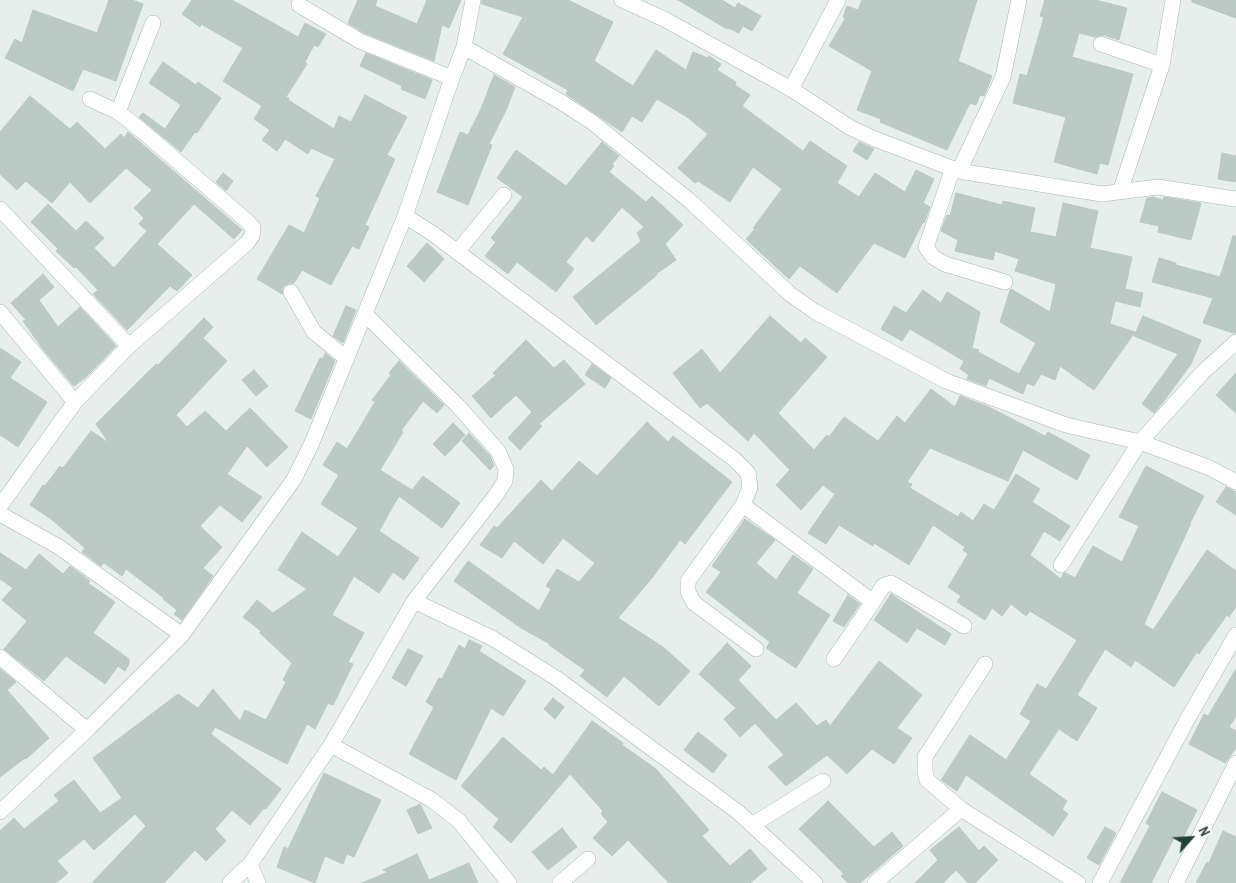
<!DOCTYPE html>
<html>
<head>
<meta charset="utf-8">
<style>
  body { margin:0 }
  #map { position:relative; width:1236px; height:883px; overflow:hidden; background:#e6efeb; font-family:"Archivo Narrow",sans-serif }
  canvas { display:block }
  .north { position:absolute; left:1166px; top:813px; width:50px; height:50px; -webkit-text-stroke:4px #f7fbf9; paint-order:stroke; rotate:64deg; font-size:14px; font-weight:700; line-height:20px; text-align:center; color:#24423a }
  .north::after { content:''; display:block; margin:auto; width:18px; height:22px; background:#24423a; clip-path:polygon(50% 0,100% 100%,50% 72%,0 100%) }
</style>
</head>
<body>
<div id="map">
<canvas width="1236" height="883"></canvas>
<div class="north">N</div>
</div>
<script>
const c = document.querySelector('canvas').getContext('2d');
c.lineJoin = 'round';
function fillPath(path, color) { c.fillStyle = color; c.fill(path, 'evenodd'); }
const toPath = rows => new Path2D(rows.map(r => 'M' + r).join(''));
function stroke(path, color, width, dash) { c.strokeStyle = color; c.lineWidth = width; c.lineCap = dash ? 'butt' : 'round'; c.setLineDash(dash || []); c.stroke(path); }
const building = toPath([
  [109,0,132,0,143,4,116,81,83,69,73,91,5,58,15,39,22,43,33,10,97,33,109,0],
  [192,0,232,0,298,37,305,23,326,34,318,47,314,45,305,62,307,64,286,97,289,98,288,100,334,129,339,116,351,122,365,95,407,117,387,155,395,159,365,225,369,227,359,249,352,246,331,285,302,270,294,283,287,284,283,287,282,294,257,279,289,225,304,233,320,198,316,196,335,159,311,148,308,154,285,139,277,151,262,140,270,130,254,119,262,106,223,81,243,48,201,24,200,27,182,14,192,0],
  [358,0,377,0,375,6,417,24,427,0,461,0,449,28,442,25,434,61,364,33,348,23,358,0],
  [482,0,568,0,613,22,594,61,633,86,656,50,686,70,693,52,708,58,709,56,721,64,717,70,736,82,735,85,750,95,742,106,803,151,810,141,847,166,837,183,859,197,875,173,905,192,916,170,934,179,923,203,930,207,924,223,923,222,905,258,874,243,837,293,800,266,789,279,746,239,755,229,753,228,782,189,753,167,730,202,698,181,695,183,678,168,708,134,687,117,657,99,642,122,632,116,622,132,566,94,568,90,503,54,523,17,482,4,482,0],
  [678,0,722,0,735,8,738,3,761,16,752,31,743,26,739,33,728,28,727,29,678,0],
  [862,0,977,0,958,61,992,76,984,96,980,95,976,105,970,103,947,150,880,122,881,119,857,110,872,71,829,46,845,19,843,17,847,6,858,10,862,0],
  [1045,0,1095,0,1127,8,1119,40,1104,35,1095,37,1079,33,1072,57,1133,74,1108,165,1100,163,1097,174,1054,162,1066,117,1013,103,1020,74,1027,76,1044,17,1040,16,1045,0],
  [1192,0,1236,0,1236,18,1192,2,1192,0],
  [366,53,432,80,425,99,401,89,402,86,360,66,366,53],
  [163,62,196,85,198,82,221,98,197,133,195,132,181,152,139,117,143,113,165,129,181,105,149,83,163,62],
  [494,75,515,87,507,108,489,144,492,145,468,205,437,192,460,132,468,135,481,109,494,75],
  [30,96,70,129,77,122,105,149,121,134,124,138,128,132,242,230,234,239,194,204,157,244,192,275,177,291,170,286,127,330,93,294,98,290,76,267,74,268,56,251,58,249,31,222,48,204,76,231,86,221,104,238,94,248,114,268,147,231,139,224,144,218,134,208,152,190,126,168,90,203,70,182,52,203,26,181,17,190,0,174,0,132,30,96],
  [602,142,619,156,612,164,614,166,609,172,646,202,652,196,683,225,665,244,676,260,656,274,657,275,596,325,573,297,641,241,637,233,644,227,622,207,593,242,586,236,566,262,574,269,556,292,517,262,508,274,485,256,496,242,491,238,523,197,497,178,516,150,566,186,602,142],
  [859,142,874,149,867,160,853,151,859,142],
  [1222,153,1236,156,1236,182,1218,179,1222,153],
  [223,173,233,181,226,191,216,182,223,173],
  [956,193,1002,205,1003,201,1035,208,1030,232,1056,237,1063,203,1098,211,1090,248,1132,257,1125,289,1143,293,1140,307,1115,301,1110,324,1135,332,1094,390,1060,366,1055,380,1041,374,1034,386,1027,383,1023,394,989,378,986,386,967,379,969,375,960,369,964,361,910,329,902,341,881,329,894,306,906,313,923,290,941,303,947,292,980,312,972,348,979,350,978,352,1019,374,1036,343,1000,322,1010,290,1011,289,1050,312,1056,284,1015,271,1019,259,995,251,993,260,955,251,958,240,941,231,947,215,950,216,956,193],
  [1153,197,1163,200,1164,197,1201,203,1191,240,1158,232,1159,226,1140,222,1147,198,1153,197],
  [1233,236,1236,236,1236,333,1233,333,1203,323,1213,298,1152,282,1159,258,1176,263,1176,265,1220,277,1233,236],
  [427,243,444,259,424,282,407,266,427,243],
  [43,274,54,287,39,300,58,327,80,307,116,346,86,377,74,386,42,348,23,321,26,320,11,303,43,274],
  [346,306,356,310,343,343,333,336,346,306],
  [770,316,801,343,805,338,827,357,778,413,814,450,827,435,829,437,844,417,878,441,897,416,905,423,931,389,955,407,960,396,989,407,1045,436,1048,432,1090,455,1077,480,1023,450,1008,481,930,448,907,482,912,484,910,488,958,517,961,512,973,521,984,504,994,510,1016,474,1040,489,1032,502,1070,526,1060,541,1044,531,1030,555,1061,579,1063,574,1066,573,1075,578,1093,546,1122,562,1139,526,1119,517,1146,466,1204,496,1190,523,1191,523,1144,624,1153,630,1207,550,1236,571,1236,606,1229,617,1227,615,1199,654,1197,652,1174,687,1135,660,1131,667,1105,649,1077,695,1097,708,1077,741,1059,729,1029,774,1067,801,1062,809,1068,814,1053,836,966,775,957,791,941,780,970,735,1006,760,1031,721,1020,714,1037,684,1046,689,1077,640,1030,611,1026,616,1011,604,1002,616,992,608,985,620,957,602,961,596,948,587,968,554,963,550,965,547,933,525,909,565,874,543,873,546,839,525,826,544,808,533,835,494,823,485,801,510,776,485,790,470,754,433,748,441,707,403,700,408,673,373,702,349,720,373,770,316],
  [1143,316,1201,340,1191,364,1164,401,1154,413,1142,404,1178,354,1134,336,1143,316],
  [204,318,213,327,203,338,227,361,176,415,187,427,205,411,226,431,250,408,288,447,267,467,247,446,227,474,262,497,242,522,220,505,200,526,222,547,203,568,213,576,182,620,174,614,177,610,163,599,164,598,126,569,122,576,104,563,101,566,82,552,85,548,51,519,30,505,43,485,45,486,60,466,63,468,91,431,109,443,96,424,156,364,158,365,204,318],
  [526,340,554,368,564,360,585,384,539,424,542,426,520,450,508,438,532,412,516,395,491,418,472,396,496,375,493,373,526,340],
  [0,348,21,362,10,378,47,402,18,447,0,435,0,348],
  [325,353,335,361,311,419,295,411,320,358,323,359,325,353],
  [399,361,444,405,437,413,423,401,401,431,403,432,380,470,412,490,423,476,460,503,442,528,399,496,379,531,419,558,404,580,393,572,379,593,354,576,332,615,364,633,348,662,353,664,333,705,328,703,315,729,307,724,287,764,215,727,211,734,281,789,266,809,264,808,250,825,232,810,215,829,226,841,206,861,195,850,164,883,92,883,146,826,135,814,94,850,84,839,57,861,68,873,56,883,0,883,0,831,14,818,24,829,59,801,54,795,74,780,100,813,122,798,93,758,178,694,198,708,213,689,240,721,245,710,266,720,286,682,283,680,292,663,260,633,261,631,243,617,257,600,273,613,307,589,278,570,302,532,338,557,358,528,321,504,339,475,323,465,337,442,347,449,375,402,372,400,391,375,389,373,399,361],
  [592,364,611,378,605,388,585,375,592,364],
  [254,370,268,386,256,396,242,380,254,370],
  [1236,373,1236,413,1216,395,1236,373],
  [647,422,668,442,673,436,732,482,685,544,680,540,652,578,618,618,663,647,690,671,659,706,624,676,607,697,580,676,585,670,549,645,550,644,521,628,454,581,468,561,539,611,551,589,546,586,557,569,579,582,595,563,563,538,543,564,514,541,502,558,480,545,494,526,497,528,541,480,552,491,579,461,597,476,647,422],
  [453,423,465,435,445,456,433,444,453,423],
  [469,433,490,456,494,466,490,470,462,441,469,433],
  [1226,487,1236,492,1236,515,1216,502,1226,487],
  [745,519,775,540,756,563,776,580,793,555,813,569,797,593,830,615,796,668,766,648,770,642,706,592,721,572,712,566,745,519],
  [0,553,26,570,39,554,63,574,70,566,90,581,88,583,115,602,93,633,129,659,129,664,125,671,118,666,105,684,66,656,44,681,4,649,27,621,2,600,13,588,0,579,0,553],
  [891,594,951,634,945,645,917,628,907,643,874,620,891,594],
  [848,595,860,604,844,627,833,621,848,595],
  [469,640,482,646,479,651,526,681,503,716,491,708,456,780,409,754,434,707,426,702,439,678,442,679,459,645,465,649,469,640],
  [727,643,751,666,738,680,776,720,796,703,817,726,826,720,830,726,879,661,922,695,897,728,912,738,894,764,872,749,847,774,827,755,786,786,768,767,784,755,755,723,740,737,724,719,736,708,699,674,727,643],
  [408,649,423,656,406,686,392,678,408,649],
  [0,669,16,682,7,690,49,738,26,759,25,758,0,777,0,669],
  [1236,669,1236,716,1229,727,1236,731,1236,748,1225,763,1189,744,1204,714,1208,716,1236,669],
  [553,698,564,707,555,719,544,709,553,698],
  [592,721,623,743,622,745,656,769,709,830,702,836,730,866,750,849,767,869,750,883,669,883,628,840,612,856,593,838,608,822,601,814,603,811,570,774,511,843,493,827,499,819,461,786,503,737,541,770,544,767,553,775,592,721],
  [698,732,727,755,713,773,684,750,698,732],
  [324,773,381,800,354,857,347,854,343,864,325,856,315,883,277,867,284,847,288,849,324,773],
  [1162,792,1197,810,1181,842,1174,838,1151,883,1120,883,1150,826,1146,823,1162,792],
  [828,801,874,847,892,832,903,846,860,883,848,883,841,876,844,874,799,829,828,801],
  [420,804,432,828,418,834,407,810,420,804],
  [959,827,979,851,984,846,998,860,975,883,968,883,956,870,943,883,915,883,938,860,930,850,959,827],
  [1105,827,1116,833,1099,865,1087,858,1105,827],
  [562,828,577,847,548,870,532,852,562,828],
  [1223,831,1236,837,1236,883,1196,883,1207,862,1209,863,1223,831],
  [417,854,429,880,469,863,478,883,362,883,388,872,383,870,417,854]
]);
const minor = toPath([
  [622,0,664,19,791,89,851,128,875,139,959,171,1102,194,1158,187,1236,199],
  [299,5,360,41,452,78],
  [1101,44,1162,65],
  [464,47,561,102,592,122,690,201,790,294,814,311,946,381,1066,425,1140,442,1210,468,1236,482],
  [791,89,838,0],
  [118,112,153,23],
  [953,168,926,247,933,257,945,264,1005,282],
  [959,171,1003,77,1019,0],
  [1120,192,1162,65,1173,0],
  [0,209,129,346],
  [405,216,432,233,734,459,748,473,750,487,743,505,688,581,688,592,694,603,756,649],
  [457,252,504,195],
  [291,292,314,332,347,359],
  [0,312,75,402],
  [743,505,873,602,883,586,891,583,964,626],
  [0,506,75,402,129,346,247,243,252,236,253,228,247,221,142,131,118,112,90,99],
  [0,514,59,547,182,635],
  [1061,565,1140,442,1203,372,1236,342],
  [414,601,492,638,556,678,738,812,815,883],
  [0,657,87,730],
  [834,659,873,602],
  [985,664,925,757,925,771,927,780,961,809,1078,883],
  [331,745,432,800,459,821,509,883],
  [0,812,87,730,182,635,294,479,311,445,405,216,452,78,464,47,473,0],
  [752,825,823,781],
  [250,864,258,883],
  [230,883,250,864,331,745,414,601,496,495,505,481,506,469,498,451,458,406,366,315],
  [560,883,588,859],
  [875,883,961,809],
  [1100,883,1187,720,1236,635],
  [1176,883,1236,763]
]);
fillPath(building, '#bbcac4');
stroke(building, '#b8c9c2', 1);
stroke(minor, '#a8b8b2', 16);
stroke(minor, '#fff', 15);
</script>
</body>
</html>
